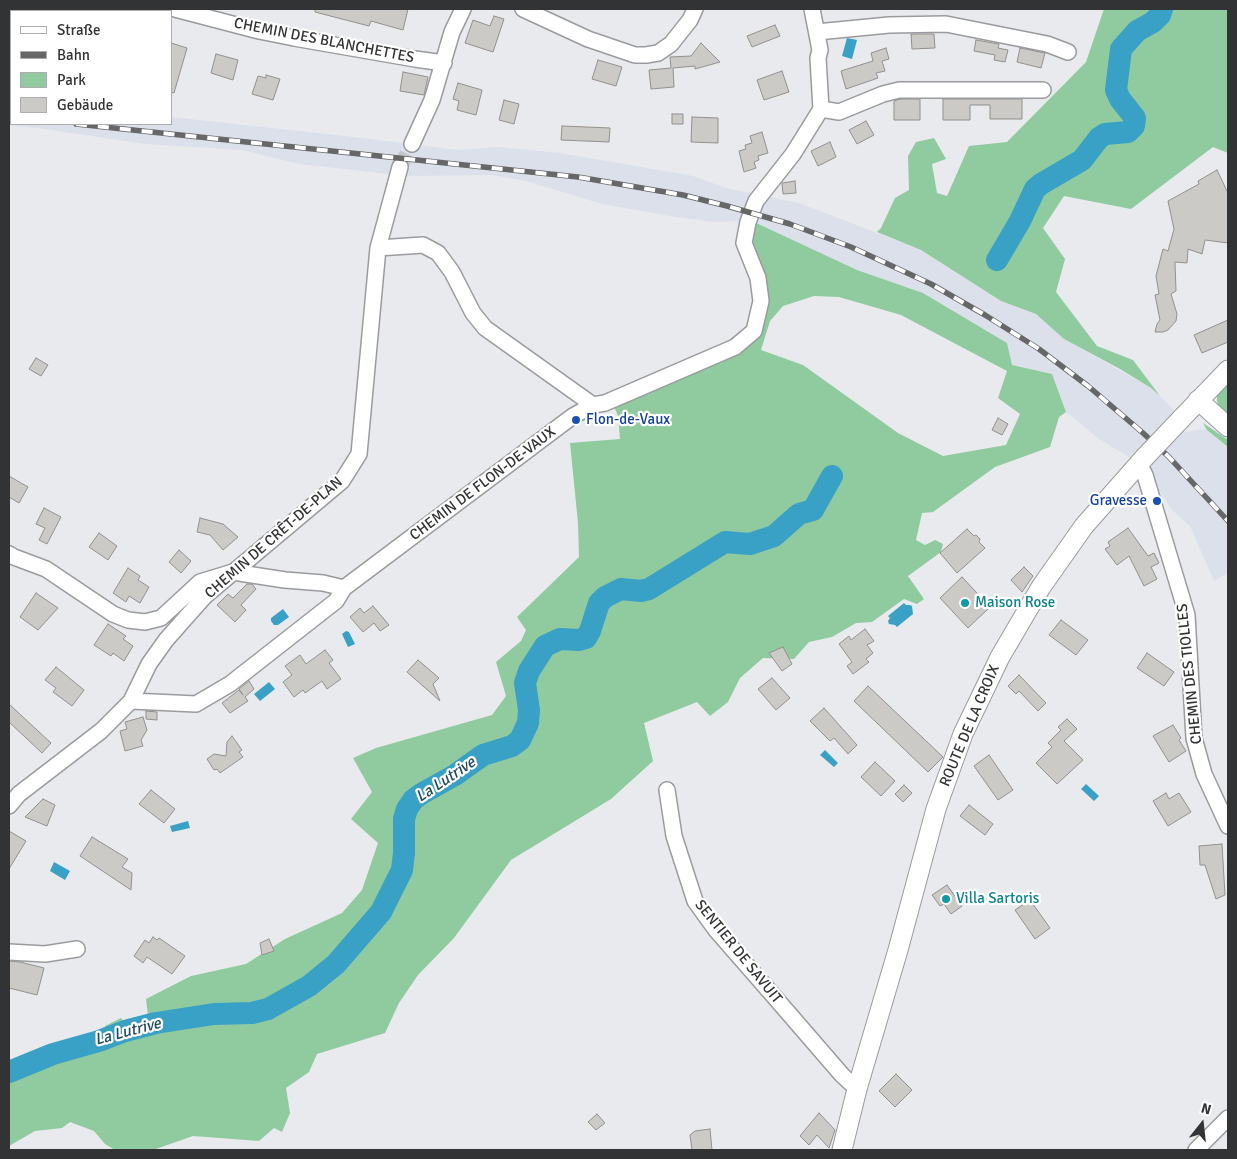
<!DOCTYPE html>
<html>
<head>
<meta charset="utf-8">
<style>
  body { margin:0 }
  #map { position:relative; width:1237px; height:1159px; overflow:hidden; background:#e8eaed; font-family:Signika,sans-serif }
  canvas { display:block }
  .frame { position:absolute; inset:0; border:10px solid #323334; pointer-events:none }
  .legend { position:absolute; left:10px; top:10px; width:162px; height:115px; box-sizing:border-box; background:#fff; border:1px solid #adadae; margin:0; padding:6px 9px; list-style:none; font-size:15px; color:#323334 }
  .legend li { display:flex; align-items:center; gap:10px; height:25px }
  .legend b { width:25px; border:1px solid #adadae }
  .north { position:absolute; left:1177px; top:1099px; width:50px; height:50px; -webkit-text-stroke:4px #fff; paint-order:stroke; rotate:16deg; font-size:14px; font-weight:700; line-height:20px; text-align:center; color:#323334 }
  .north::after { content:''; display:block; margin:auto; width:18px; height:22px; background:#323334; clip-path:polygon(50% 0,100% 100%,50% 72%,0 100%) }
</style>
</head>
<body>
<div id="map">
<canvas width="1237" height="1159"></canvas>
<div class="frame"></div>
<ul class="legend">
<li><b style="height:6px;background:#fff"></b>Straße</li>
<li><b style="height:6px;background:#666768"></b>Bahn</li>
<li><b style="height:14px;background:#8fcb9e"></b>Park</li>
<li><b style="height:14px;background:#cccac7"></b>Gebäude</li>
</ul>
<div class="north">N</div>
</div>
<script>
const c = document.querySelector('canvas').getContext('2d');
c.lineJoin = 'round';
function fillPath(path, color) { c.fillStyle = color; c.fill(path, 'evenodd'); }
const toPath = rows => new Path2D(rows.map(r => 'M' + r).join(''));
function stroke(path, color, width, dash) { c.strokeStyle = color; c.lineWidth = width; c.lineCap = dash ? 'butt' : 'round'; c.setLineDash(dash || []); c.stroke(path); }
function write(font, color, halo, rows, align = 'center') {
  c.font = font + ' Signika,sans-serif'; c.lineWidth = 4.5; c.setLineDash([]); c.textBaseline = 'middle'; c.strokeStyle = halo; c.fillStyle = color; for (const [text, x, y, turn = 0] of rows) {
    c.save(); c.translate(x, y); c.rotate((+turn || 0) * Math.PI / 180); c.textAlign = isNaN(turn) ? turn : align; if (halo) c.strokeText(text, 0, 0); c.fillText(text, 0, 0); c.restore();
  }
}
const built = toPath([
  [9,98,11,98,11,124,171,124,171,117,354,137,458,150,499,147,560,153,693,176,726,188,799,203,921,250,1001,301,1036,314,1064,339,1151,388,1173,409,1175,413,1139,463,1099,439,1066,412,1052,374,1012,365,1007,343,923,293,857,270,752,221,713,222,670,216,602,204,526,181,492,175,406,176,299,164,242,150,145,144,38,128,9,125],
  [1202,429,1207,430,1228,447,1228,573,1214,581,1190,526,1172,510,1154,483,1151,464,1151,460,1179,433]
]);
const green = toPath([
  [1104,9,1228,9,1228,153,1213,147,1131,209,1064,196,1043,228,1065,259,1056,292,1097,346,1133,360,1160,396,1151,388,1120,369,1064,339,1036,314,1001,301,921,250,877,232,881,228,895,198,909,190,908,156,916,142,934,138,946,159,932,164,937,193,947,196,969,146,1007,142,1086,62],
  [752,221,857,270,923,293,1007,343,1012,365,1052,374,1066,412,1059,417,1050,447,995,467,933,512,922,513,916,540,925,545,935,540,943,544,941,552,908,576,924,599,917,604,904,599,872,622,856,623,832,637,809,642,794,659,763,658,740,678,728,702,710,716,697,702,644,723,653,761,611,799,511,860,454,938,418,975,399,1003,385,1033,317,1054,309,1072,286,1088,290,1113,282,1132,274,1128,259,1141,193,1136,153,1150,115,1150,105,1144,94,1131,70,1122,62,1128,35,1131,9,1146,9,1078,42,1060,109,1042,105,1026,121,1018,131,1032,149,1024,146,999,191,976,246,964,285,939,342,913,362,890,378,843,351,819,372,792,353,758,376,748,492,715,506,696,496,662,521,641,526,630,517,617,579,557,578,523,570,443,620,439,618,416,614,406,754,331,761,301,749,254],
  [814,296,839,297,901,315,1007,371,998,398,1020,414,1006,445,943,456,898,433,803,365,761,350,770,321,783,306],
  [1228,379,1228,418,1219,407,1217,401,1217,394],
  [1203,423,1228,440,1228,447,1207,430]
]);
const water = toPath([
  [847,38,857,40,852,59,842,56],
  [904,603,906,605,910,605,912,606,913,614,897,627,895,625,889,624,888,621,890,618,888,616],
  [283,609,289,617,278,625,274,625,271,621,271,618],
  [346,631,349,632,355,644,348,647,342,634],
  [269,682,275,689,260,701,254,694],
  [825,750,838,763,834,767,820,755],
  [1086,784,1099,796,1094,801,1081,789],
  [188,821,190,828,172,832,170,826],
  [54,862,70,871,65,880,50,871]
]);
const river = toPath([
  [997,260,1020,221,1035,189,1041,184,1082,160,1099,138,1105,134,1128,132,1134,126,1135,118,1120,99,1116,90,1121,49,1137,31,1153,22,1160,15,1162,9],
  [9,1072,53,1054,99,1041,125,1031,156,1023,214,1014,252,1013,268,1009,309,986,336,964,381,912,402,870,404,853,404,819,407,809,413,800,421,794,455,775,483,755,512,746,520,740,528,723,529,710,525,683,529,671,545,646,560,639,579,640,586,638,590,631,599,603,605,597,621,589,641,591,649,589,725,542,750,544,774,536,799,514,813,510,832,476]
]);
const building = toPath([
  [315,9,408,9,403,30,371,21,369,26,315,12,315,9],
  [494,16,504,19,493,52,465,43,473,20,490,26,494,16],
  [775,25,780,36,752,47,747,36,775,25],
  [911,34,934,34,935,48,912,49,911,34],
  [976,40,999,44,998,48,1008,50,1005,62,994,60,995,55,974,51,976,40],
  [171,43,187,48,174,93,171,92,171,43],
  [701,43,720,62,695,69,695,66,673,68,674,87,651,89,649,70,671,68,670,57,691,56,701,43],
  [886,48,889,59,882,61,885,71,876,73,878,78,846,89,841,71,873,61,871,53,886,48],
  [1020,48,1045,53,1041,68,1017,62,1020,48],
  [216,54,238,60,233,80,211,73,216,54],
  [598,60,622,67,616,86,592,79,598,60],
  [782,71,789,92,764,100,757,80,782,71],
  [403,72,428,77,424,95,400,91,403,72],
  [266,75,280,79,273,100,252,94,258,76,266,78,266,75],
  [458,83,482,90,476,115,457,110,459,101,453,99,458,83],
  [900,99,920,99,920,120,894,120,894,101,900,99],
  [943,99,1022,99,1022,119,990,119,990,105,970,105,970,120,943,120,943,99],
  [504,100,519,104,514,124,499,120,504,100],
  [672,114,683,114,683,124,672,124,672,114],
  [692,117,718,118,718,143,691,142,692,117],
  [866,121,874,135,857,144,849,130,866,121],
  [562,126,610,128,609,142,561,140,562,126],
  [762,132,768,153,758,156,759,160,754,162,756,168,744,172,739,151,746,149,745,145,752,143,750,136,762,132],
  [830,142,836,157,818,166,811,151,830,142],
  [1217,170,1228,193,1228,243,1205,240,1202,254,1188,249,1187,263,1175,262,1176,291,1171,294,1177,314,1176,321,1168,330,1163,332,1155,332,1157,324,1160,320,1155,295,1159,294,1156,276,1163,249,1168,251,1174,229,1168,201,1199,184,1198,181,1217,170],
  [795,181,796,193,783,194,782,183,795,181],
  [1228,320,1228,342,1202,353,1194,335,1228,320],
  [36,358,48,365,41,376,29,369,36,358],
  [998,418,1008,424,1002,435,992,430,998,418],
  [9,476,28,487,19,503,9,497,9,476],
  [44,508,61,517,47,544,39,540,45,528,36,524,44,508],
  [200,518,223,524,238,537,223,550,210,535,197,532,200,518],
  [1128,528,1148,556,1154,553,1159,563,1151,567,1157,579,1144,586,1129,556,1117,565,1105,549,1110,546,1108,542,1128,528],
  [967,529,974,536,976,535,980,539,979,542,985,548,957,573,940,553,967,529],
  [99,533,117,546,108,560,89,547,99,533],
  [179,550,191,561,181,573,169,562,179,550],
  [1024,567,1033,576,1022,592,1011,580,1024,567],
  [128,568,140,576,138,580,149,587,140,603,129,596,126,602,113,593,128,568],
  [962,577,990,607,968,628,940,598,962,577],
  [247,584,252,584,256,589,241,605,246,610,235,622,217,605,228,594,233,598,247,584],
  [36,593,58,608,38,630,20,617,36,593],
  [373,606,389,625,380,631,374,623,363,632,350,617,360,608,364,613,373,606],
  [1061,620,1088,640,1076,655,1049,635,1061,620],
  [108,624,126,636,123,639,133,646,124,661,113,653,111,656,94,645,108,624],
  [865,629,874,641,867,645,873,653,866,659,869,662,853,674,847,666,852,662,839,644,849,636,851,640,865,629],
  [783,647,792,664,782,671,769,653,783,647],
  [325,650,333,660,329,663,341,679,327,689,322,681,305,693,303,690,294,697,283,682,292,675,285,666,300,655,306,664,325,650],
  [1147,653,1174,672,1164,686,1137,668,1147,653],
  [418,660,439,678,433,684,440,701,407,672,418,660],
  [56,667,84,690,72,706,53,692,56,688,45,680,56,667],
  [1019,675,1046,703,1038,711,1019,691,1016,694,1008,686,1019,675],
  [772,678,790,698,776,710,758,689,772,678],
  [249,681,254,689,245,697,248,701,230,713,222,703,239,690,243,695,239,689,249,681],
  [868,686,943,757,928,772,854,701,868,686],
  [9,704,51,743,42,753,9,722,9,704],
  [824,708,857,745,848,754,834,738,830,741,810,721,824,708],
  [146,711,157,712,157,720,146,719,146,711],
  [143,717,147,730,141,740,143,746,125,751,120,731,127,729,125,722,143,717],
  [1067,719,1077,729,1064,741,1083,760,1057,784,1036,763,1052,747,1048,743,1061,730,1058,727,1067,719],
  [1173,725,1181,738,1179,740,1186,751,1169,762,1153,736,1173,725],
  [232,736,242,750,239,752,243,757,220,773,217,769,214,770,207,759,214,754,226,756,227,742,232,736],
  [989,755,1013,790,998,800,974,766,989,755],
  [875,762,895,781,881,796,861,777,875,762],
  [904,785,912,793,903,802,895,794,904,785],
  [151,790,175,809,164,823,139,804,151,790],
  [1166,793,1169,799,1179,793,1191,812,1168,826,1153,801,1166,793],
  [43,799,55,805,47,826,25,817,43,799],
  [969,805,993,824,985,835,960,816,969,805],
  [9,831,26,841,9,869,9,831],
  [92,837,128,859,122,867,132,873,131,890,80,856,92,837],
  [1222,844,1225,895,1216,899,1205,865,1200,865,1199,846,1222,844],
  [947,885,962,906,951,914,944,904,940,906,932,895,947,885],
  [1030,900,1050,928,1035,939,1015,910,1030,900],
  [153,937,157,940,159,938,185,956,172,974,147,957,143,963,134,956,145,940,149,943,153,937],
  [269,939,274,951,262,955,260,943,269,939],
  [9,961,20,962,44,968,37,995,9,988,9,961],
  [896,1074,912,1090,895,1107,879,1091,896,1074],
  [819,1113,835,1130,829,1148,817,1135,809,1145,800,1136,819,1113],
  [597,1114,605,1123,596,1130,588,1122,597,1114],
  [710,1129,712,1150,692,1150,690,1135,695,1131,710,1129]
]);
const minorTunnel = toPath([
  [400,167,412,144]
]);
const minor = toPath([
  [175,9,259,31,294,38,415,59,444,63],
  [523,9,588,39,635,55,646,55,658,53,671,44,690,20,695,9],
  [817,32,889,25,946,24,1047,44,1068,52],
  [821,109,839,112,883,94,899,90,1043,90],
  [412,144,432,100,452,32,463,9],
  [378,248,423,245,438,253,452,272,473,313,485,328,593,405],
  [1139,463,1145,475,1187,615,1194,738,1204,774,1228,826],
  [9,554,14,557,46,569,113,614,128,620,145,622,161,618,200,582,233,572,285,580,323,583,344,588],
  [131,701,196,704,230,684,336,601,344,588,573,416,593,405,605,403,735,347,754,331,761,301,758,278,744,243,748,222,756,201,793,154,821,109,818,58,820,50,812,9],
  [667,790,674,836,695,901,716,930,778,1001,842,1075,857,1089],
  [9,806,19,794,101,731,131,701,149,664,166,640,205,596,342,481,359,454,378,248,400,167],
  [9,952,45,954,77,949],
  [1196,1150,1228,1118]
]);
const tertiary = toPath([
  [1198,400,1228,427],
  [1181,419,1228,370],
  [842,1150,857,1089,898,950,936,809,963,734,1000,657,1041,587,1084,526,1144,458]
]);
const rail = toPath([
  [9,109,11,110],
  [76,124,578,177,683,195,727,206,790,224,851,247,931,284,985,315,1039,349,1088,386,1143,433,1168,456,1228,521]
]);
const tertiaryBridge = toPath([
  [1144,458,1181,419]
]);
const markers = [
  [576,420,5,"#1a4fb4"],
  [1157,501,5,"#1a4fb4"],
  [965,603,5,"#0f9aa8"],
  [946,899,5,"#0f9aa8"]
];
const streetNames = [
  ["CHEMIN DES BLANCHETTES",324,41,11],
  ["CHEMIN DE FLON-DE-VAUX",483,484,-37],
  ["CHEMIN DE CRÊT-DE-PLAN",274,538,-41],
  ["CHEMIN DES TIOLLES",1190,674,-96],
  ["ROUTE DE LA CROIX",970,726,-67],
  ["SENTIER DE SAVUIT",738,952,51]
];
const transitNames = [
  ["Flon-de-Vaux",586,420],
  ["Gravesse",1147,501,"right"]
];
const cultureNames = [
  ["Maison Rose",975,603],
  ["Villa Sartoris",956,899]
];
const waterNames = [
  ["La Lutrive",446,780,-34],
  ["La Lutrive",128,1032,-15]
];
fillPath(built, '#dce0eb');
fillPath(green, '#8fcb9e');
fillPath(water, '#39a0c6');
stroke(river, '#39a0c6', 22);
fillPath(building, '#cccac7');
stroke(building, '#93908e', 1);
stroke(minorTunnel, '#c4c5c8', 15, [15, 8]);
stroke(minor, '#999b9e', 18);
stroke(tertiary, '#999b9e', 21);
stroke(minor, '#fff', 15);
stroke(tertiary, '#fff', 19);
stroke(rail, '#666768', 5.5);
stroke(rail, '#fff', 4, [11]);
stroke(tertiaryBridge, '#999b9e', 21, []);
stroke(tertiaryBridge, '#fff', 19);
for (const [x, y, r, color] of markers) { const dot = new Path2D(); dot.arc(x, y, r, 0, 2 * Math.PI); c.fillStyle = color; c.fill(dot); stroke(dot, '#fff', 2); }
write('15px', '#323334', '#fff', streetNames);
write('15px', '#164399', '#fff', transitNames, 'left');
write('15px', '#0d838f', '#fff', cultureNames, 'left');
write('italic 16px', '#204a5c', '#fff', waterNames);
</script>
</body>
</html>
